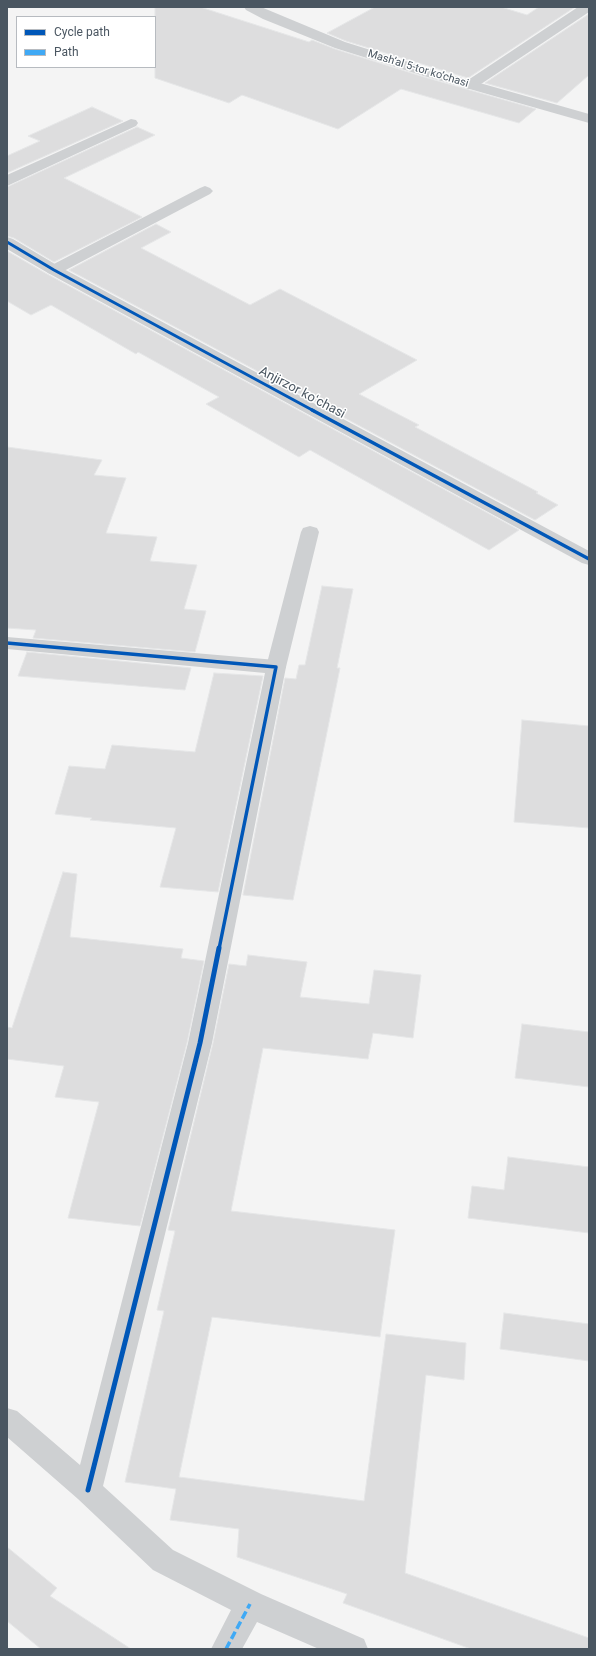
<!DOCTYPE html>
<html>
<head>
<meta charset="utf-8">
<style>
  body { margin:0 }
  #map { position:relative; width:596px; height:1656px; overflow:hidden; background:#f4f4f4; font-family:Roboto,sans-serif }
  canvas { display:block }
  .frame { position:absolute; inset:0; border:8px solid #4a5661; pointer-events:none }
  .legend { position:absolute; left:16px; top:16px; width:140px; height:52px; box-sizing:border-box; background:#fff; border:1px solid #b7bbc0; margin:0; padding:5px 7px; list-style:none; font-size:12px; color:#4a5661 }
  .legend li { display:flex; align-items:center; gap:8px; height:20px }
  .legend b { width:20px; border:1px solid #b7bbc0 }
</style>
</head>
<body>
<div id="map">
<canvas width="596" height="1656"></canvas>
<div class="frame"></div>
<ul class="legend">
<li><b style="height:5px;background:#0057b8"></b>Cycle path</li>
<li><b style="height:5px;background:#3fa9f5"></b>Path</li>
</ul>
</div>
<script>
const c = document.querySelector('canvas').getContext('2d');
c.lineJoin = 'round';
function fillPath(path, color) { c.fillStyle = color; c.fill(path, 'evenodd'); }
const toPath = rows => new Path2D(rows.map(r => 'M' + r).join(''));
function stroke(path, color, width, dash) { c.strokeStyle = color; c.lineWidth = width; c.lineCap = dash ? 'butt' : 'round'; c.setLineDash(dash || []); c.stroke(path); }
function write(font, color, halo, rows, align = 'center') {
  c.font = font + ' Roboto,sans-serif'; c.lineWidth = 3; c.setLineDash([]); c.textBaseline = 'middle'; c.strokeStyle = halo; c.fillStyle = color; for (const [text, x, y, turn = 0] of rows) {
    c.save(); c.translate(x, y); c.rotate((+turn || 0) * Math.PI / 180); c.textAlign = isNaN(turn) ? turn : align; if (halo) c.strokeText(text, 0, 0); c.fillText(text, 0, 0); c.restore();
  }
}
const building = toPath([
  [155,7,200,7,309,42,312,40,335,49,424,77,536,109,519,123,401,89,338,129,242,95,229,103,155,78,155,7],
  [375,7,501,7,527,15,539,7,575,7,468,78,346,41,327,33,375,7],
  [589,14,589,75,557,103,485,83,589,14],
  [92,107,123,121,7,173,7,156,40,141,28,136,92,107],
  [137,127,155,135,64,178,142,217,54,262,14,238,7,236,7,187,137,127],
  [156,224,171,232,141,248,250,305,280,289,417,360,359,394,419,425,415,427,538,492,536,493,558,505,535,520,69,270,156,224],
  [7,251,47,274,519,530,489,550,310,450,299,457,206,404,219,397,138,352,136,354,51,305,31,315,7,301,7,251],
  [7,447,102,460,94,475,126,478,106,533,157,537,150,561,197,565,184,609,206,611,195,652,33,638,36,630,7,628,7,447],
  [322,586,353,589,337,668,340,668,293,900,243,895,285,678,296,679,299,665,305,665,322,586],
  [27,652,191,668,185,690,18,676,27,652],
  [214,673,263,676,218,892,160,887,176,828,90,820,92,818,55,814,69,766,105,769,112,745,195,752,214,673],
  [522,720,589,726,589,828,514,822,522,720],
  [63,872,77,874,70,937,183,949,181,958,204,961,187,1043,140,1226,68,1218,99,1102,55,1097,64,1066,7,1059,7,1027,12,1028,63,872],
  [248,955,307,962,300,997,369,1004,374,970,421,975,413,1038,373,1033,368,1059,263,1048,231,1211,395,1230,380,1337,212,1317,179,1477,364,1501,386,1334,466,1343,464,1380,426,1375,405,1573,589,1638,589,1649,471,1649,343,1603,347,1594,237,1557,239,1529,170,1520,176,1489,125,1482,164,1311,157,1310,175,1231,168,1230,213,1043,229,964,246,966,248,955],
  [522,1024,589,1032,589,1087,515,1078,522,1024],
  [508,1157,589,1167,589,1233,468,1218,472,1186,504,1190,508,1157],
  [504,1313,589,1324,589,1361,500,1349,504,1313],
  [7,1547,57,1588,50,1596,131,1649,41,1649,7,1621,7,1547]
]);
const service = toPath([
  [578,7,589,7,589,12,475,88,470,89,465,88,463,85,465,82,578,7],
  [131,119,136,120,138,123,136,126,7,186,7,175,131,119],
  [205,186,210,188,213,191,210,194,60,273,54,275,48,273,46,270,48,267,200,188,205,186],
  [310,526,317,528,319,532,286,667,283,672,276,674,269,672,266,667,301,532,303,528,310,526]
]);
const minor = toPath([
  [244,7,261,7,345,42,434,70,589,114,589,123,424,76,335,48,263,19,246,10,244,7],
  [7,237,13,239,60,267,589,551,589,565,582,563,48,273,7,249,7,237],
  [7,637,276,660,283,662,286,667,212,1043,103,1486,173,1550,261,1594,364,1639,368,1649,319,1649,257,1622,242,1649,211,1649,231,1610,153,1570,78,1499,7,1437,7,1408,17,1411,80,1465,188,1043,265,673,7,649,7,637]
]);
const quiet = toPath([
  [226,1649,250,1604]
]);
const cyclewayFar2 = toPath([
  [7,242,54,270,314,411]
]);
const cyclewayFar1 = toPath([
  [312,410,589,559],
  [7,643,276,667,219,949]
]);
const cycleway = toPath([
  [88,1490,200,1043,219,948]
]);
const farStreetnames = [
  ["Mashʼal 5-tor koʼchasi",418,69,17]
];
const streetNames = [
  ["Anjirzor koʻchasi",302,393,28]
];
fillPath(building, '#ddddde');
stroke(building, '#e5e6e7', 1);
fillPath(service, '#ced0d2');
fillPath(minor, '#ced0d2');
stroke(quiet, '#3fa9f5', 3.5, [8, 3.5]);
stroke(cyclewayFar2, '#0057b8', 3);
stroke(cyclewayFar1, '#0057b8', 3.5);
stroke(cycleway, '#0057b8', 5);
write('11px', '#4a5661', '#fff', farStreetnames);
write('13px', '#4a5661', '#fff', streetNames);
</script>
</body>
</html>
